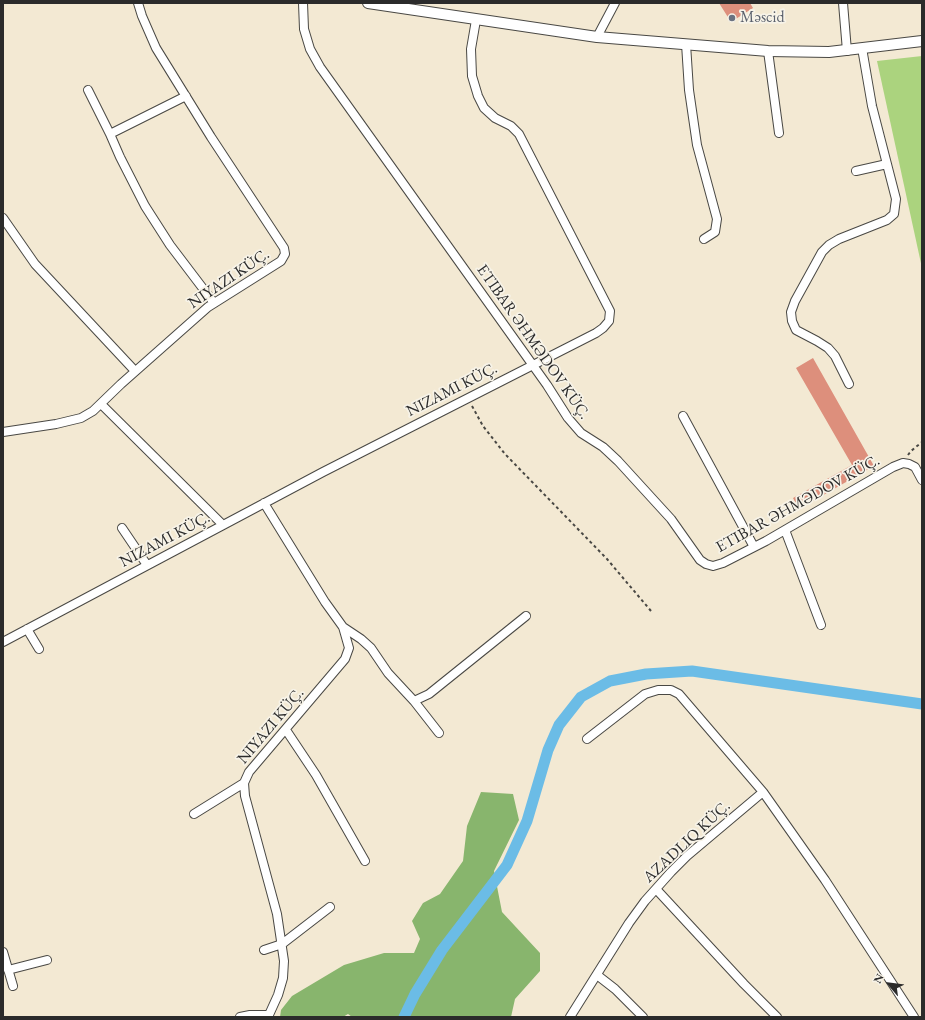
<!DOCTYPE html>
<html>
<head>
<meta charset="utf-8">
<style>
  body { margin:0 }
  #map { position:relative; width:925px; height:1020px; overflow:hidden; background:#f3e9d3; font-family:"EB Garamond",serif }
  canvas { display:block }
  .frame { position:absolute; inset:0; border:4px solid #2b2b2b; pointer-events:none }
  .north { position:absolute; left:869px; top:964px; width:40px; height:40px; -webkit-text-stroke:3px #f7f3e8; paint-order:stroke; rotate:298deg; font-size:11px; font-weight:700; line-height:16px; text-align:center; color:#2b2b2b }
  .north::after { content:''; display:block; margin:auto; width:14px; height:18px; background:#2b2b2b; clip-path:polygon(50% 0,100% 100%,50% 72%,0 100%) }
</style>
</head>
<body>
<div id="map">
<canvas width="925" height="1020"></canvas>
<div class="frame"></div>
<div class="north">N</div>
</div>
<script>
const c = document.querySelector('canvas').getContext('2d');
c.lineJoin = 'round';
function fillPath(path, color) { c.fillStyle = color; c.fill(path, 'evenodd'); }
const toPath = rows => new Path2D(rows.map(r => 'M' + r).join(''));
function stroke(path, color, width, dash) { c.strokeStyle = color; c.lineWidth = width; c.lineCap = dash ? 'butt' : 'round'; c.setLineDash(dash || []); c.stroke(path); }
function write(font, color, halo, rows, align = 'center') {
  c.font = font + ' "EB Garamond",serif'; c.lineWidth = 3.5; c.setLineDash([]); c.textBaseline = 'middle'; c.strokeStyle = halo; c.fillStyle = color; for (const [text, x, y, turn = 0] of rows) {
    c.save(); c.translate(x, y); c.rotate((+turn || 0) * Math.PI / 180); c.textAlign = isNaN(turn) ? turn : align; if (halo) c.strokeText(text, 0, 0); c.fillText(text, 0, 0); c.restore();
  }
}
const green = toPath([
  [922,56,922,268,877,61]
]);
const forest = toPath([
  [481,792,513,794,519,820,494,871,502,912,540,953,540,971,515,999,511,1017,352,1017,348,1014,343,1017,280,1017,281,1010,292,996,344,965,384,953,414,953,420,939,412,921,423,903,440,894,463,861,467,826]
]);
const canal = toPath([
  [404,1017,415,994,442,950,507,865,527,821,548,750,559,725,581,697,610,681,646,674,692,671,922,704]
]);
const building = toPath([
  [719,3,750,3,753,8,731,22],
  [813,358,874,466,799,509,793,498,852,465,796,368]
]);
const path = toPath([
  [472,406,483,426,505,454,607,559,651,611],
  [908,455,911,451,922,442]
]);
const minor = toPath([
  [303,3,304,29,310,49,320,67,547,385,568,418,581,433,603,447,618,461,671,519,700,560,706,564,713,566,723,563,766,541,893,467,903,463,909,464,915,467,922,480],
  [843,3,847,51],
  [597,37,615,3],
  [686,44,689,90,697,145,717,219,715,232,704,239],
  [768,51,779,133],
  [88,90,110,134],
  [186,96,110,134,120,157,145,206,170,245,214,303],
  [856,171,887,164],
  [3,218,35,264,135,371],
  [849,384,835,356,828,348,817,341,796,330,792,321,791,312,795,301,822,252,829,245,839,239,887,220,894,214,896,199,872,106,862,48],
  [101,404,223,525],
  [683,416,754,547],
  [3,432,56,424,81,418,93,411,121,384,208,307,281,261,285,254,284,248,211,137,156,48,142,16,138,3],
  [264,503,325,602,343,627,349,648,345,659,249,772,244,783,245,796,277,914,284,961,283,978,278,995,268,1017],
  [122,528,147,565],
  [785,530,821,625],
  [343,627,361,639,371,648,388,673,414,701,429,694,526,616],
  [27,629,39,649],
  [3,642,323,472,596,333,603,328,609,321,610,311,519,134,511,126,495,118,484,108,478,96,472,76,471,49,476,20],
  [414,701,439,733],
  [286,730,316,775,365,861],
  [587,739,645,694,658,690,671,690,679,694,763,792,825,880,914,1017],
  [194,814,244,783],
  [656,889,744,984,777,1017],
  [264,950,282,944,330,907],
  [3,952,13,986],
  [8,970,47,960],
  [597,975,615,989,643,1017],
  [240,1017,250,1015,268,1015],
  [570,1017,629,923,645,901,671,872,687,856,763,792]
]);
const tertiary = toPath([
  [368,3,597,37,768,51,829,52,922,41]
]);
const markers = [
  [732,18,4,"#6b7280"]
];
const worshipNames = [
  ["Məscid",740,18]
];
const streetNames = [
  ["NIYAZI KÜÇ.",229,279,-34],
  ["ETIBAR ƏHMƏDOV KÜÇ.",533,342,55],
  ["NIZAMI KÜÇ.",452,390,-27],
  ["ETIBAR ƏHMƏDOV KÜÇ.",798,504,-29],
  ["NIZAMI KÜÇ.",165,540,-28],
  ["NIYAZI KÜÇ.",271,726,-50],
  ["AZADLIQ KÜÇ.",687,842,-43]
];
fillPath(green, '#abd37e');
fillPath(forest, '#88b56d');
stroke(canal, '#6bbce6', 11);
fillPath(building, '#dd8f7c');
stroke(minor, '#494844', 10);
stroke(tertiary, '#494844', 12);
stroke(path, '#494844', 2, [3, 3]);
stroke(minor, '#fff', 8);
stroke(tertiary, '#fff', 10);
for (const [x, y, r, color] of markers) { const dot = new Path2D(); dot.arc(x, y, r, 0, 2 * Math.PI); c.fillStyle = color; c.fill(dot); stroke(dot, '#f7f3e8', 1.5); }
write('16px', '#5b616d', '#f7f3e8', worshipNames, 'left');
write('16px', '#2b2b2b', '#f7f3e8', streetNames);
</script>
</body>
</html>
